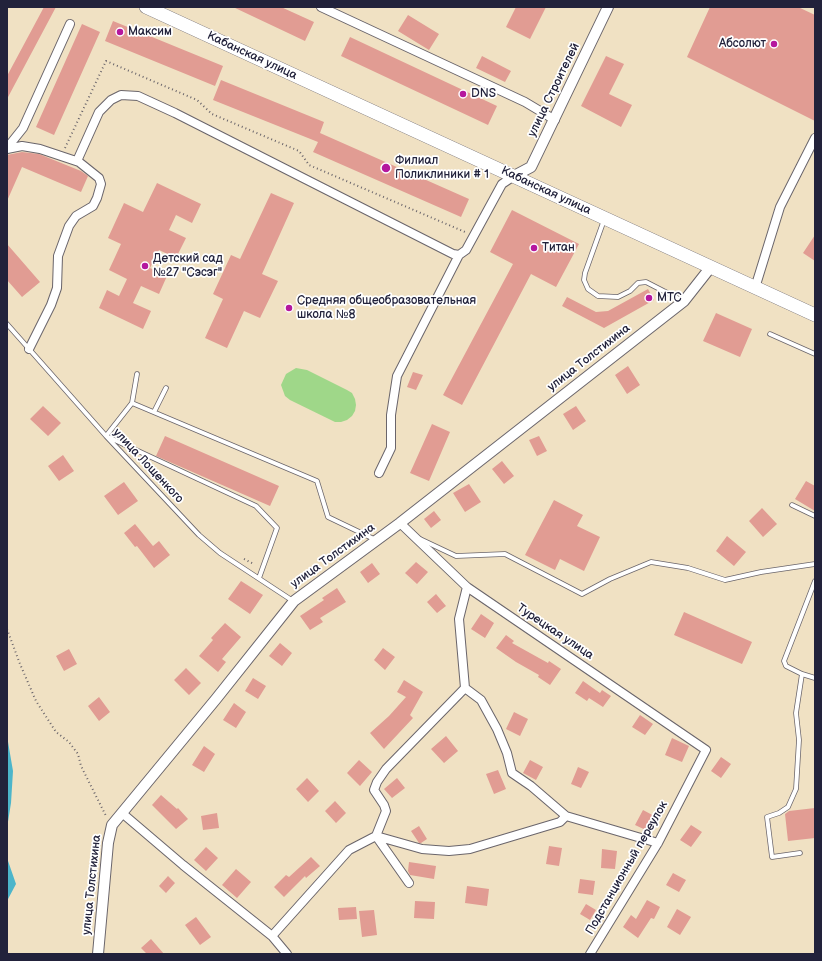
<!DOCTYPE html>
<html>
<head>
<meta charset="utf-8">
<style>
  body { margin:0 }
  #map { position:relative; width:822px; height:961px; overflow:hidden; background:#f0e1c3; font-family:"Balsamiq Sans",sans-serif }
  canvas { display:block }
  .frame { position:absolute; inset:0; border:8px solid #22223b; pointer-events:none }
</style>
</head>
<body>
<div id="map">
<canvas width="822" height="961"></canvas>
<div class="frame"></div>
</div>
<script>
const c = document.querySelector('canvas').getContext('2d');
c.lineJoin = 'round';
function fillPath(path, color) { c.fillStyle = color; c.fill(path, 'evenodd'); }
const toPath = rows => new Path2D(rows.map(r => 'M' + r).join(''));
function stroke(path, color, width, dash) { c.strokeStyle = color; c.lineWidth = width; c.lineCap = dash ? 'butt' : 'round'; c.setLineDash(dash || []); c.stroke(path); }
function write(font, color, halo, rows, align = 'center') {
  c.font = font + ' "Balsamiq Sans",sans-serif'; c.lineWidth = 3.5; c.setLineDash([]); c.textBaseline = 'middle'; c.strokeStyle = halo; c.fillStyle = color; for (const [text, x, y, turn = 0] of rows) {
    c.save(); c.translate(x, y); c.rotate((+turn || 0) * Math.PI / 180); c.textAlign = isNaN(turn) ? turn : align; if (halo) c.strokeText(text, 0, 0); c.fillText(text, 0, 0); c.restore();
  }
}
const green = toPath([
  [296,368,307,370,347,390,352,393,355,399,356,405,355,411,352,416,347,420,341,422,335,422,290,400,285,396,281,385,286,374]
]);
const water = toPath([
  [7,736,13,771,11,803,7,828],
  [7,858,16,884,7,901]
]);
const building = toPath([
  [44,7,56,7,7,99,7,76],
  [233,7,281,7,314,22,305,41],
  [516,7,546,7,530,39,506,27],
  [710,7,798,7,815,15,815,121,687,57],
  [408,15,439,34,429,50,398,31],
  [113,21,223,66,215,86,105,41],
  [82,24,100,32,54,135,36,127],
  [350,37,497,106,488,125,341,56],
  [482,56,511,71,505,82,476,68],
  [606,56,624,64,609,94,632,105,621,127,581,106],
  [221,80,324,122,320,133,469,199,461,217,313,152,318,142,213,100],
  [22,152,39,154,81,171,88,176,81,192,22,167,7,201,7,155],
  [157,183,201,204,192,223,176,215,169,230,186,238,176,258,159,250,150,268,167,276,159,294,141,286,133,303,151,311,143,329,99,308,107,290,119,296,127,279,109,270,121,244,108,238,124,203,143,212],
  [271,193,294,203,262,274,278,281,260,318,244,311,227,348,205,338,223,299,213,294,231,255,240,259],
  [512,210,579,244,556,287,531,274,462,405,443,395,513,264,490,252],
  [815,235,815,261,803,253],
  [7,244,40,282,22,297,7,280],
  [648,289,654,300,604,328,562,306,567,297,596,312,608,311],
  [716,313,752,329,740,357,703,341],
  [628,366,640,385,627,394,615,375],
  [413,372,423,375,416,390,407,387],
  [43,406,61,423,48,436,30,419],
  [576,406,586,421,573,430,563,414],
  [432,424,450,432,429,481,410,473],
  [165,436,279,486,270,506,156,456],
  [539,436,547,451,537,456,529,440],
  [63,455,74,471,59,481,48,466],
  [502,461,514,476,504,484,492,469],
  [806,481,815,486,815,511,795,499],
  [124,482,138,501,118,515,104,496],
  [469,484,481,502,465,512,453,493],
  [554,500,583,515,577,526,600,537,584,571,560,559,555,570,525,555],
  [762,508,777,524,763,537,749,521],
  [434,511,441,520,431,528,424,519],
  [135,524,153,546,159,541,170,555,154,568,137,546,135,547,124,533],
  [727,536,746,552,734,566,716,551],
  [416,562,428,572,417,584,405,573],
  [372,563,380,574,368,583,360,572],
  [241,581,263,595,250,614,228,599],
  [337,588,346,602,320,618,323,622,310,630,300,616,324,600,322,598],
  [436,594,446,606,437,613,427,602],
  [684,612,752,642,742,664,674,635],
  [481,614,494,623,485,638,471,629],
  [225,623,241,637,222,659,226,662,218,672,199,656,213,640,211,638],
  [506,635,514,641,512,643,548,663,549,661,561,669,550,685,538,677,539,675,516,662,496,648],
  [280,643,292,653,282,666,269,656],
  [383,648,395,657,385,670,374,660],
  [69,649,77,664,64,671,56,656],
  [186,668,201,683,189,695,174,680],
  [253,678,266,686,258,699,245,691],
  [404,680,423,692,410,715,413,718,384,749,370,733,389,716,406,697,397,692],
  [583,681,600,693,602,690,611,696,603,707,589,698,587,701,575,693],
  [99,697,110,712,99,721,88,706],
  [234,703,246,712,236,728,223,720],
  [514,712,528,719,520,736,506,729],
  [640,715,653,724,645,735,632,727],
  [446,736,458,751,444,763,431,749],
  [672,738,689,746,682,762,665,755],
  [204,746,215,754,204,772,192,765],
  [721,757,731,764,721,778,711,771],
  [359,760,372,772,360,786,347,773],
  [530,760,543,767,536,780,523,773],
  [578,767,589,772,581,788,571,784],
  [498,770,506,789,494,794,486,774],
  [307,778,319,791,308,802,296,789],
  [397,778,405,788,392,798,384,789],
  [161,795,177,809,178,808,188,819,176,829,152,805],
  [335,801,346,813,336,823,325,811],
  [815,808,815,838,788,841,785,814,789,811],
  [643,810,658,818,650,832,635,825],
  [217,813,219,828,203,830,201,816],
  [691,825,702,832,691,847,680,840],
  [419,826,427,839,421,843,419,843,411,831],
  [549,846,562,848,559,866,546,864],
  [206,847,218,858,206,871,194,860],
  [602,849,617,851,615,869,601,868],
  [311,857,320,866,306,878,305,876,284,897,274,887,286,875,289,877],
  [409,862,436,866,434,879,410,875,408,871],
  [236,869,251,882,237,898,222,885],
  [673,873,686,880,679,892,666,885],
  [168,876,175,883,166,893,159,886],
  [580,879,595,881,593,895,578,893],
  [467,886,489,889,487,906,465,903],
  [647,900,660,907,654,919,651,918,638,938,623,927,631,915,636,919],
  [415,901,435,902,434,919,414,918],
  [586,904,596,910,590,920,580,914],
  [356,907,357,919,339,920,338,908],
  [677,909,691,917,680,935,667,927],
  [374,910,377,935,362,937,359,911],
  [196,917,211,937,200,945,185,925],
  [151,939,164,954,147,954,141,948]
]);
const path = toPath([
  [65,148,106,61,197,100,212,114,299,151,309,165,465,232],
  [244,559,254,564],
  [7,629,20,664,36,701,56,732,69,742,78,754,81,766,106,816]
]);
const service = toPath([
  [604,220,585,273,584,280,588,289,598,296,618,297,630,291,638,283,646,282,683,301],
  [7,324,106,436,199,535,220,553,293,601],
  [770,334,815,354],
  [137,374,132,403,106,436,256,506,277,528,259,578],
  [132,403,317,481,328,517,376,540],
  [154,412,166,388],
  [792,505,815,516],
  [420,539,456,556,505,554,582,594,610,579,651,562,688,568,725,580,761,572,815,564],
  [802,674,786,666,784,661,815,581],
  [800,853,772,857,767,817,779,813,788,807,796,789,799,740,796,713,802,674,815,678]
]);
const minor = toPath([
  [321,7,525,102,555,120],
  [7,148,23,128,70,24],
  [7,149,22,146,40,149,79,162,99,178,101,184,97,198,93,206,76,216,69,226,58,256,57,288,51,305,29,349],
  [77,161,99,112,111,100,121,95,138,96,175,113,453,254,459,255,466,250,502,184,514,176],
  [755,288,780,207,815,138],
  [379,473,391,448,391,415,397,376,459,255],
  [400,523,467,587,706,750,658,843,590,954],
  [467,587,459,619,465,688,481,700,497,729,507,753,512,773,531,786,566,816,658,843],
  [122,813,183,865,272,936,287,954],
  [409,883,376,836,386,811,384,805,374,790,377,782,386,769,465,688],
  [272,936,349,850,376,836,422,849,449,851,470,849,560,822,566,816]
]);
const tertiary = toPath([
  [514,176,531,167,608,7],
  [98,954,108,843,112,825,216,699,294,601,400,523,684,301,710,268]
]);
const primary = toPath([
  [146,7,815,315]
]);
const markers = [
  [120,32,4,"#b5179e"],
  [774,44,4,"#b5179e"],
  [463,94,4,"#b5179e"],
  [386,168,5,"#b5179e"],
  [534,248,4,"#b5179e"],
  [145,266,4,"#b5179e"],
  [649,298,4,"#b5179e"],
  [289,308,4,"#b5179e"]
];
const poiNames = [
  ["Максим",128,32],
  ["Абсолют",766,44,"right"],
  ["DNS",471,94],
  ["Филиал",395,161],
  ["Поликлиники # 1",395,175],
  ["Титан",542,248],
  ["Детский сад",153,259],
  ["№27 \"Сэсэг\"",153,273],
  ["МТС",657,298],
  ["Средняя общеобразовательная",297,301],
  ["школа №8",297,315]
];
const streetNames = [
  ["Кабанская улица",252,56,25],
  ["улица Строителей",554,90,-64],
  ["Кабанская улица",546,191,25],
  ["улица Толстихина",589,358,-38],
  ["улица Лощенкого",148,466,47],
  ["улица Толстихина",333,556,-36],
  ["Турецкая улица",555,632,34],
  ["Подстанционный переулок",627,868,-60],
  ["улица Толстихина",92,885,-84]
];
fillPath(green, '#9fd789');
fillPath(water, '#4cb5ca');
fillPath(building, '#e19c93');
stroke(service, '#6a656b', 5.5);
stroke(minor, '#6a656b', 10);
stroke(tertiary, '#6a656b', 12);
stroke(primary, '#6a656b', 14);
stroke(path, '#6a656b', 2, [1, 3]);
stroke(service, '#fff', 4);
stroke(minor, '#fff', 8);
stroke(tertiary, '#fff', 10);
stroke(primary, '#fff', 13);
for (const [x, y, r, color] of markers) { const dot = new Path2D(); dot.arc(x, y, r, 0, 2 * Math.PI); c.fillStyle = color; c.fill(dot); stroke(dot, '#fff', 1.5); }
write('12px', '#22223b', '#fff', poiNames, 'left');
write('12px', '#22223b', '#fff', streetNames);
</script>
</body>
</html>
